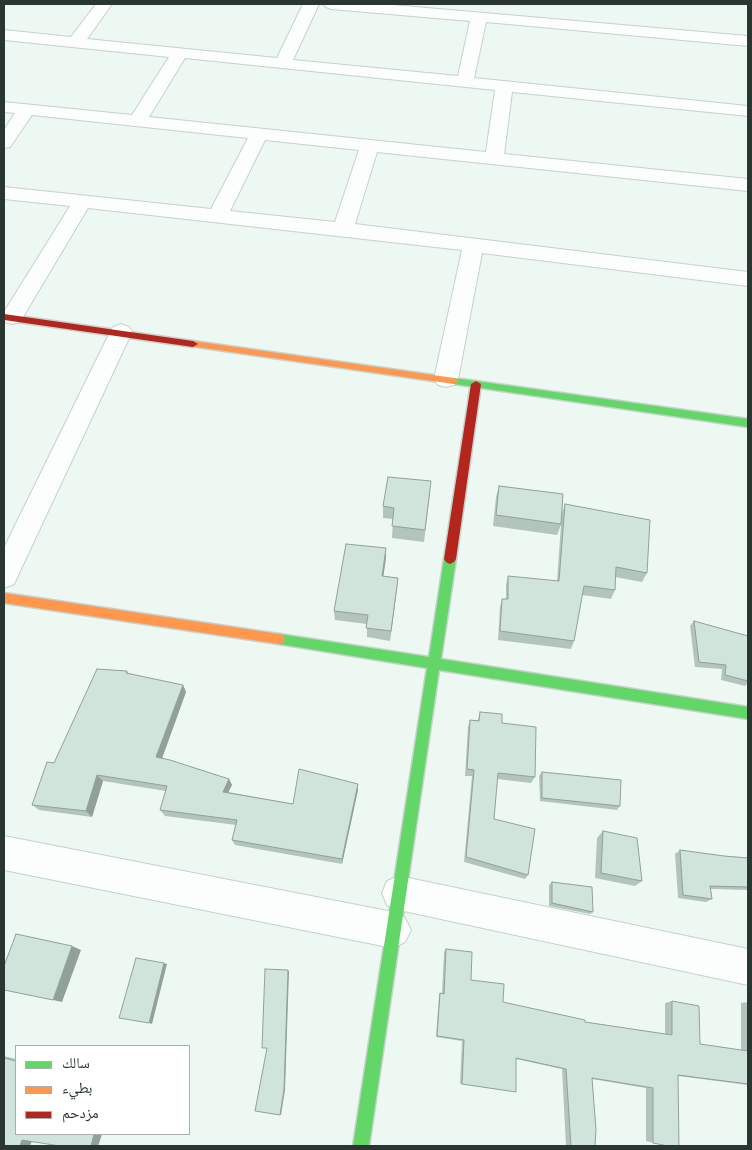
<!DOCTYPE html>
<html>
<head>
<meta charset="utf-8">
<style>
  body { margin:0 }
  #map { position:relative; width:752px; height:1150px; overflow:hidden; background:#eef8f3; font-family:Raleway,"Noto Naskh Arabic",sans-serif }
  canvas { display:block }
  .frame { position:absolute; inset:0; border:5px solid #293631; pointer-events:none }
  .legend { position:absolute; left:15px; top:1045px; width:175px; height:90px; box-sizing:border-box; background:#fff; border:1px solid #a9afad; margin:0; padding:6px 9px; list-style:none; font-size:15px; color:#293631 }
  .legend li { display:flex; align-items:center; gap:10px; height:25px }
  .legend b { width:25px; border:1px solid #a9afad }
</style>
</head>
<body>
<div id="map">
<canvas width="752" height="1150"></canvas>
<div class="frame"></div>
<ul class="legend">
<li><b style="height:6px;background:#63d668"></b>سالك</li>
<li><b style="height:6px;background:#ff974d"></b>بطيء</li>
<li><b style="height:6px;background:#b3261e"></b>مزدحم</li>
</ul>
</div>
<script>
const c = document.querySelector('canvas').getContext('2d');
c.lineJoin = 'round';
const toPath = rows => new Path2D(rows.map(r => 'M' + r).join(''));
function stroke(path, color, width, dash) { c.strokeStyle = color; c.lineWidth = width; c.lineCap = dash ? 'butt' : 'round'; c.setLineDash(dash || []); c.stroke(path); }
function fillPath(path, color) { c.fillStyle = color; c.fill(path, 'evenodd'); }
const street = toPath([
  [96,4,112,4,87,39,277,58,303,4,319,4,293,60,458,76,470,21,331,9,326,7,323,4,381,4,748,36,748,46,486,22,474,78,748,106,748,116,512,92,504,154,748,179,748,191,377,152,355,224,748,272,748,286,482,253,458,379,454,385,446,387,438,385,434,379,462,250,88,208,20,322,12,324,4,322,4,312,70,206,4,199,4,187,211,209,248,138,32,115,10,147,4,148,4,130,15,113,4,112,4,102,132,115,169,57,4,40,4,30,71,37,96,4],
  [185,58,495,90,486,152,149,117,185,58],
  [265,140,359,150,335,222,230,211,265,140],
  [121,324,129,327,132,332,14,584,4,588,4,548,110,332,113,327,121,324],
  [4,836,393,912,405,918,411,930,405,942,393,948,4,870,4,836],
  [399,876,748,949,748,985,399,910,387,905,382,893,387,881,399,876]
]);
const fast = toPath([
  [454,378,748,419,748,427,454,384,449,381,454,378],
  [450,554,454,556,456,559,441,659,748,707,748,719,439,670,369,1146,353,1146,427,668,279,644,275,643,273,639,275,635,279,634,429,657,444,559,446,556,450,554]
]);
const slow = toPath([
  [193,341,454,378,459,381,454,384,190,346,188,344,193,341],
  [4,593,279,634,283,635,285,639,283,643,279,644,4,603,4,593]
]);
const jam = toPath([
  [4,314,193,341,198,344,193,347,4,320,4,314],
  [476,381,481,384,456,559,454,562,450,564,446,562,444,559,471,384,476,381]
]);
const wall = toPath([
  [499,486,562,513,565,504,647,573,642,582,615,577,615,590,611,599,582,595,574,641,571,649,498,640,500,607,502,599,506,599,506,585,508,576,557,581,561,525,557,535,493,526,496,497],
  [430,493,424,542,392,538,393,519,383,518,383,506],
  [386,558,383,576,398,578,397,588,390,641,367,637,367,624,335,620,334,611],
  [694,621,748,636,748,683,745,686,721,680,722,669,695,667,690,626],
  [127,671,129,674,183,685,186,692,162,758,229,779,232,785,228,792,293,804,358,784,358,790,342,864,235,845,232,840,236,825,165,816,160,810,166,791,103,781,92,817,39,810,32,805,54,763],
  [480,712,502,723,535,777,531,783,497,779,494,819,528,875,525,879,464,862,472,776,465,776,468,727,470,720,478,720],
  [542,772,620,806,617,810,540,801,539,776],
  [603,831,642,881,635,886,595,878,597,838],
  [680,850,724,856,748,858,748,890,711,889,712,899,706,902,678,898,675,854],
  [552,882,593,912,590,914,549,906,549,885],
  [446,949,471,980,503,1002,585,1022,665,1034,665,1003,672,1001,700,1044,741,1050,741,1003,748,1002,748,1085,678,1076,668,1146,646,1141,646,1088,592,1079,595,1146,566,1146,562,1069,516,1059,516,1092,460,1084,462,1041,436,1037,439,995,440,993,442,993,444,952],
  [4,1056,16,1059,16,1134,102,1134,98,1146,31,1142,4,1146]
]);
const shadedWall = toPath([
  [386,548,386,558,382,586,382,576],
  [398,578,397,588,390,641,391,631],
  [183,685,186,692,160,764,156,757],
  [97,775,103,781,92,817,86,811],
  [229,779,232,785,226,797,223,792],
  [358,784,358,790,342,864,342,859],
  [72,946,81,950,62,1002,53,1000],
  [164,963,167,964,152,1024,149,1023],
  [288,970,289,972,285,1090,281,1115,280,1115],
  [94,1134,102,1134,98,1146,91,1146],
  [33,1138,30,1146,20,1146,22,1140]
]);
const building = toPath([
  [388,477,431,481,425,530,392,526,394,508,383,506,388,477],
  [499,486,563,494,561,524,496,515,499,486],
  [565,504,650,520,647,573,616,567,615,590,584,586,574,641,500,631,502,599,508,599,508,576,559,581,565,504],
  [346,544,386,548,382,576,398,578,391,631,366,628,368,615,334,611,346,544],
  [694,621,748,636,748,681,725,675,726,665,699,662,694,621],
  [97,669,127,671,126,673,183,685,156,757,170,760,229,779,223,792,293,804,299,769,358,784,342,859,232,840,237,820,160,810,167,786,97,775,86,811,32,805,47,762,54,763,97,669],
  [480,712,502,714,502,723,536,727,535,777,498,773,494,819,535,829,528,875,466,857,474,770,467,769,470,720,479,721,480,712],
  [542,772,621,780,620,806,542,798,542,772],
  [603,831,637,838,642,881,601,873,603,831],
  [680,850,724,856,748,858,748,887,710,886,712,899,683,895,680,850],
  [552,882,592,887,593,912,552,903,552,882],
  [16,934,72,946,53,1000,4,990,4,966,16,934],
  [446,949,472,952,471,980,504,984,503,1002,585,1020,585,1022,672,1035,672,1001,699,1006,700,1044,748,1051,748,1084,678,1075,679,1146,668,1146,653,1143,653,1088,592,1078,596,1130,595,1146,571,1146,566,1069,516,1058,516,1092,462,1084,464,1040,437,1036,440,993,444,994,446,949],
  [136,958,164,963,149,1023,119,1018,136,958],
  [265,969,288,970,284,1090,280,1115,255,1111,267,1048,262,1048,265,969],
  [4,1058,16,1061,16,1134,94,1134,91,1146,60,1146,22,1140,20,1146,4,1146,4,1058]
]);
stroke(street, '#c6d1cc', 2);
stroke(fast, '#c6d1cc', 3);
stroke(slow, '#c6d1cc', 3);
stroke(jam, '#c6d1cc', 3);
fillPath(street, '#fcfefd');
fillPath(fast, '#63d668');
fillPath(slow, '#ff974d');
fillPath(jam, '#b3261e');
fillPath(wall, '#b3c4bd');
fillPath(shadedWall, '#92a09a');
fillPath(building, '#d0e4dc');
stroke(building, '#92a09a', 1);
</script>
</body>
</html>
